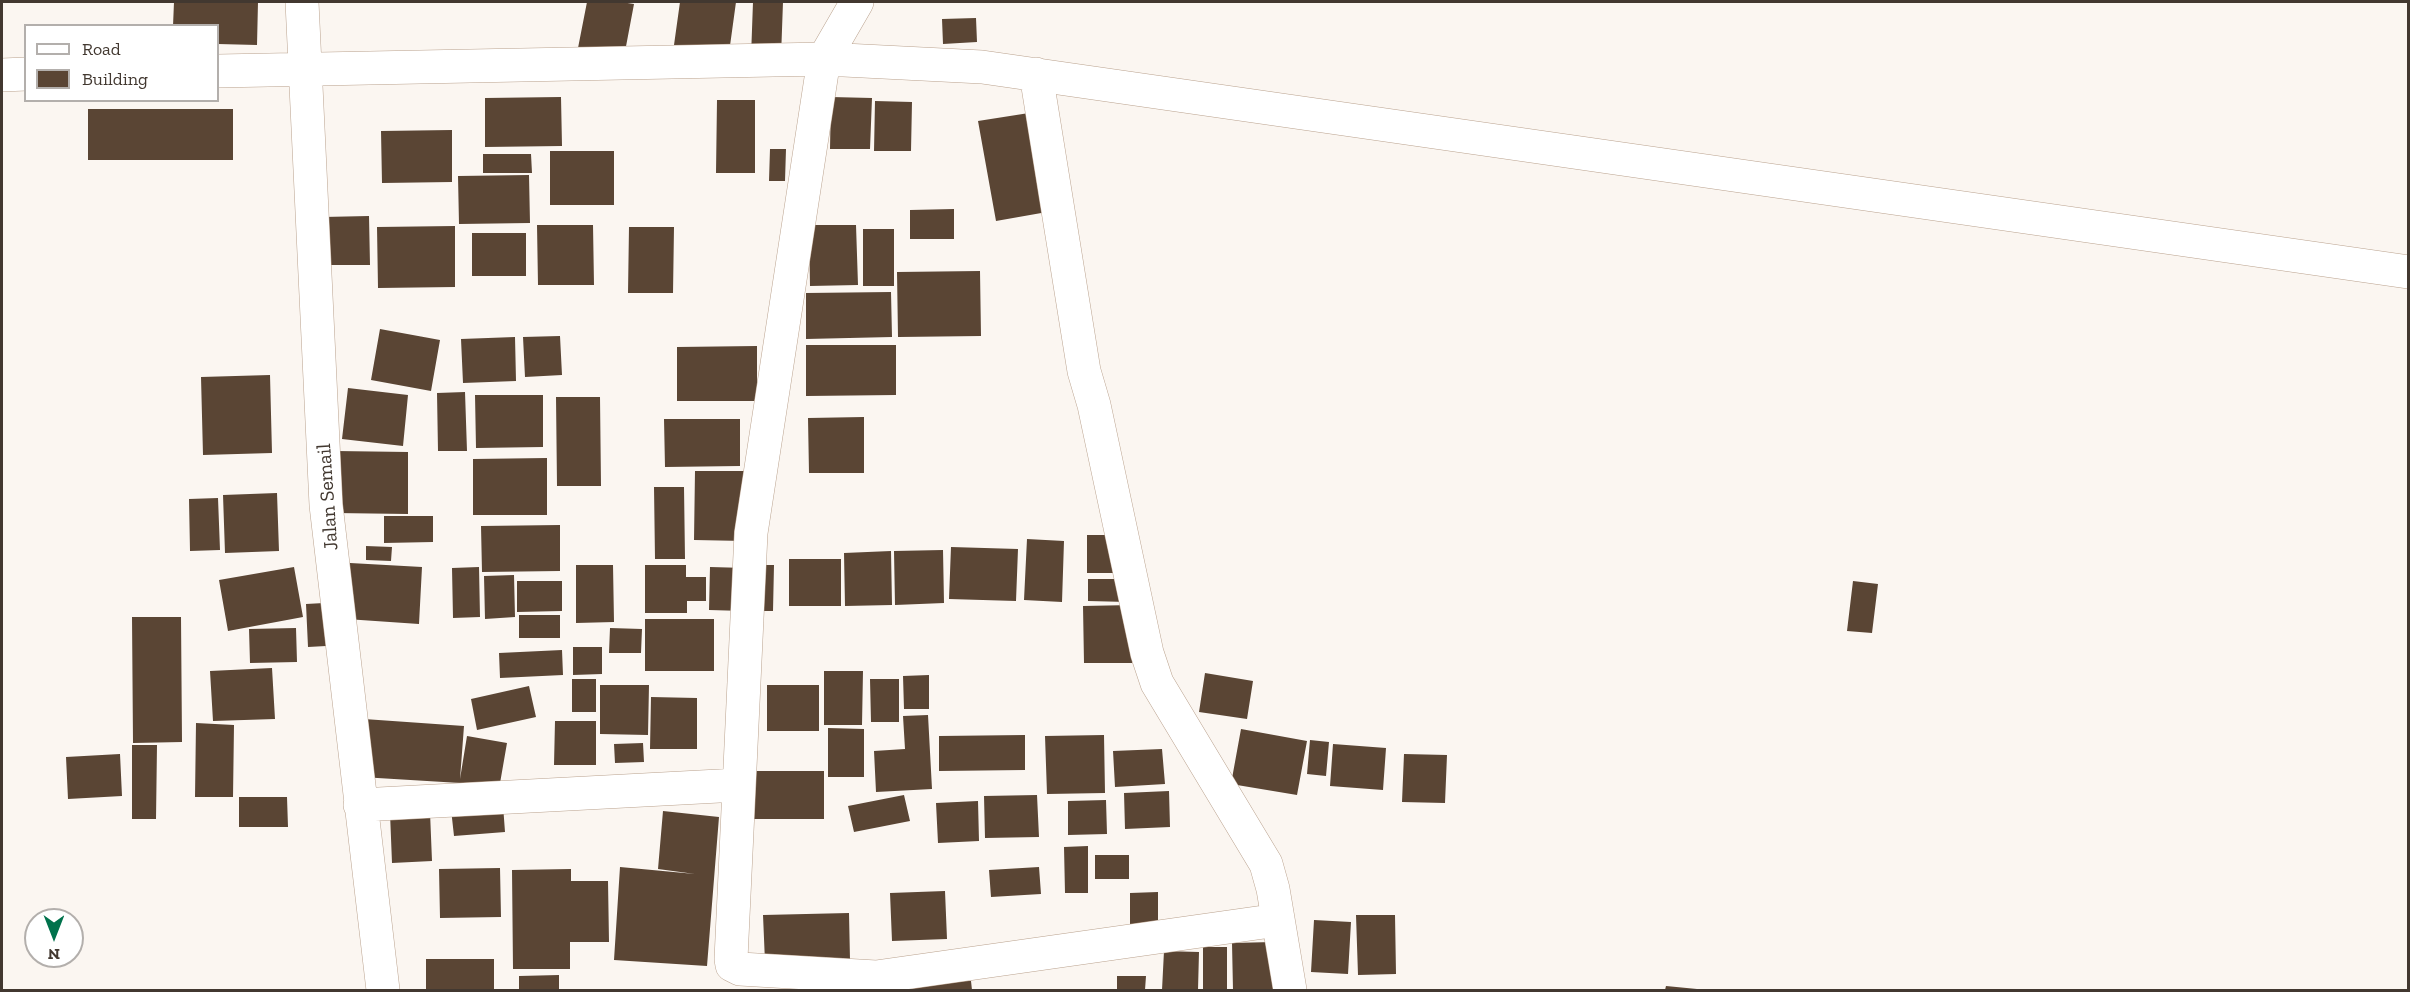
<!DOCTYPE html>
<html>
<head>
<meta charset="utf-8">
<style>
  body { margin:0 }
  #map { position:relative; width:2410px; height:992px; overflow:hidden; background:#fbf6f1; font-family:"Zilla Slab",serif }
  canvas { display:block }
  .frame { position:absolute; inset:0; border:3px solid #423830; pointer-events:none }
  .legend { position:absolute; left:24px; top:24px; width:195px; height:78px; box-sizing:border-box; background:#fff; border:2px solid #b3afac; margin:0; padding:8px 10px; list-style:none; font-size:18px; color:#423830 }
  .legend li { display:flex; align-items:center; gap:12px; height:30px }
  .legend b { width:30px; border:2px solid #b3afac }
  .north { position:absolute; left:24px; top:908px; width:60px; height:60px; box-sizing:border-box; background:#fff; border:2px solid #b3afac; border-radius:50%; rotate:180deg; font-size:16px; font-weight:700; line-height:24px; text-align:center; color:#423830 }
  .north::after { content:''; display:block; margin:auto; width:21px; height:27px; background:#00724c; clip-path:polygon(50% 0,100% 100%,50% 72%,0 100%) }
</style>
</head>
<body>
<div id="map">
<canvas width="2410" height="992"></canvas>
<div class="frame"></div>
<ul class="legend">
<li><b style="height:8px;background:#fff"></b>Road</li>
<li><b style="height:16px;background:#5a4534"></b>Building</li>
</ul>
<div class="north">N</div>
</div>
<script>
const c = document.querySelector('canvas').getContext('2d');
c.lineJoin = 'round';
function fillPath(path, color) { c.fillStyle = color; c.fill(path, 'evenodd'); }
const toPath = rows => new Path2D(rows.map(r => 'M' + r).join(''));
function stroke(path, color, width, dash) { c.strokeStyle = color; c.lineWidth = width; c.lineCap = dash ? 'butt' : 'round'; c.setLineDash(dash || []); c.stroke(path); }
function write(font, color, halo, rows, align = 'center') {
  c.font = font + ' "Zilla Slab",serif'; c.lineWidth = 6; c.setLineDash([]); c.textBaseline = 'middle'; c.strokeStyle = halo; c.fillStyle = color; for (const [text, x, y, turn = 0] of rows) {
    c.save(); c.translate(x, y); c.rotate((+turn || 0) * Math.PI / 180); c.textAlign = isNaN(turn) ? turn : align; if (halo) c.strokeText(text, 0, 0); c.fillText(text, 0, 0); c.restore();
  }
}
const building = toPath([
  [174,2,258,2,257,45,218,44,218,26,173,26],
  [587,2,621,2,634,4,624,57,578,48],
  [680,2,736,2,729,53,674,45],
  [753,2,783,2,781,57,751,57],
  [976,18,977,42,943,44,942,19],
  [561,97,562,146,485,147,485,98],
  [831,97,872,98,870,149,830,149],
  [717,100,755,100,755,173,716,173],
  [875,101,912,102,911,151,874,151],
  [88,109,233,109,233,160,88,160],
  [1029,113,1047,212,996,221,978,121],
  [452,130,452,182,382,183,381,131],
  [770,149,786,149,785,181,769,181],
  [550,151,614,151,614,205,550,205],
  [483,154,531,154,532,173,483,173],
  [529,175,530,223,459,224,458,176],
  [954,209,954,239,910,239,910,210],
  [369,216,370,265,324,265,323,217],
  [537,225,593,225,594,285,538,285],
  [809,225,856,225,858,285,810,286],
  [455,226,455,287,378,288,377,227],
  [629,227,674,227,673,293,628,293],
  [863,229,894,229,894,286,863,286],
  [472,233,526,233,526,276,472,276],
  [980,271,981,336,898,337,897,272],
  [891,292,892,337,806,339,806,293],
  [380,329,440,340,431,391,371,380],
  [560,336,562,375,525,377,523,337],
  [515,337,516,381,463,383,461,339],
  [806,345,896,345,896,395,806,396],
  [757,346,757,401,677,401,677,347],
  [270,375,272,453,203,455,201,377],
  [348,388,408,395,403,446,342,439],
  [465,392,467,451,438,451,437,393],
  [475,395,543,395,543,447,476,448],
  [556,397,600,397,601,486,557,486],
  [864,417,864,473,809,473,808,418],
  [664,419,740,419,740,466,665,467],
  [336,451,408,452,408,514,335,513],
  [547,458,547,515,473,515,473,459],
  [695,471,746,471,745,541,694,540],
  [654,487,684,487,685,559,655,559],
  [277,493,279,551,225,553,223,495],
  [218,498,220,550,190,551,189,499],
  [384,516,433,516,433,542,384,543],
  [560,525,560,571,482,572,481,526],
  [1087,535,1114,535,1114,573,1087,573],
  [1027,539,1064,541,1062,602,1024,600],
  [366,546,392,547,391,561,366,560],
  [951,547,1018,549,1016,601,949,599],
  [943,550,944,603,895,605,894,551],
  [891,551,892,605,845,606,844,553],
  [789,559,841,559,841,606,789,606],
  [350,563,422,567,419,624,346,619],
  [576,565,613,565,614,622,576,623],
  [645,565,686,565,686,577,706,577,706,601,687,601,687,613,645,613],
  [752,565,774,565,773,611,750,611],
  [294,567,303,617,228,631,219,580],
  [479,567,480,617,453,618,452,568],
  [710,567,746,568,744,611,709,610],
  [514,575,515,617,485,619,484,576],
  [1088,579,1128,579,1128,602,1088,601],
  [517,581,562,581,562,611,517,612],
  [1853,581,1878,584,1872,633,1847,631],
  [324,603,326,646,308,647,306,604],
  [1132,605,1132,663,1084,663,1083,606],
  [519,615,560,615,560,638,519,638],
  [132,617,181,617,182,742,133,743],
  [645,619,714,619,714,671,645,671],
  [296,628,297,662,250,663,249,629],
  [610,628,642,629,641,653,609,653],
  [573,647,602,647,602,674,573,675],
  [562,650,563,675,500,678,499,653],
  [272,668,275,719,213,721,210,671],
  [824,671,863,671,862,725,824,725],
  [1205,673,1253,681,1247,719,1199,712],
  [929,675,929,709,904,709,903,676],
  [572,679,596,679,596,712,572,712],
  [870,679,899,679,899,722,871,722],
  [600,685,649,685,648,735,600,734],
  [767,685,819,685,819,731,767,731],
  [529,686,536,717,477,730,471,699],
  [651,697,697,698,697,749,650,749],
  [928,715,932,789,876,792,874,751,905,749,903,716],
  [364,719,464,726,460,779,467,736,507,743,499,789,460,783,361,777],
  [555,721,596,721,596,765,554,765],
  [196,723,234,725,233,797,195,797],
  [828,728,864,729,864,777,828,777],
  [1241,729,1307,741,1297,795,1231,784],
  [1025,735,1025,770,939,771,939,736],
  [1104,735,1105,793,1047,794,1045,736],
  [1310,740,1329,742,1326,776,1307,774],
  [643,743,644,762,615,763,614,744],
  [1333,744,1386,748,1383,790,1330,786],
  [132,745,157,745,156,819,132,819],
  [1162,749,1165,784,1115,787,1113,751],
  [120,754,122,796,68,799,66,757],
  [1404,754,1447,755,1445,803,1402,802],
  [743,771,824,771,824,819,742,819],
  [1169,791,1170,827,1125,829,1124,793],
  [904,795,910,821,854,832,848,806],
  [1037,795,1039,837,985,838,984,796],
  [239,797,287,797,288,827,239,827],
  [1106,800,1107,834,1068,835,1068,801],
  [978,801,979,841,938,843,936,803],
  [503,805,505,832,454,836,451,809],
  [663,811,719,817,707,966,614,960,620,867,695,874,658,869],
  [430,812,432,861,392,863,390,813],
  [1088,846,1088,893,1065,893,1064,847],
  [1095,855,1129,855,1129,879,1095,879],
  [1039,867,1041,894,991,897,989,870],
  [500,868,501,917,440,918,439,869],
  [571,869,571,881,608,881,609,942,570,942,570,969,513,969,512,870],
  [945,891,947,939,892,941,890,893],
  [1158,892,1158,929,1130,930,1130,893],
  [849,913,850,960,765,962,763,915],
  [1356,915,1395,915,1396,974,1358,975],
  [1314,920,1351,922,1348,974,1311,972],
  [1273,942,1274,990,1233,990,1232,943],
  [1203,947,1227,947,1227,990,1203,990],
  [1164,951,1199,952,1198,990,1162,990],
  [426,959,494,959,494,990,426,990],
  [559,975,559,990,519,990,519,976],
  [1117,976,1146,976,1145,990,1117,990],
  [971,981,972,990,900,990,900,982],
  [1666,986,1697,989,1697,990,1665,990]
]);
const minor = toPath([
  [302,2,326,505,383,990],
  [857,2,824,59,751,533,731,959,732,965,740,969,876,977,875,990],
  [218,71,824,59,982,67,2408,272],
  [1036,74,1084,371,1094,405,1147,653,1157,683,1266,864,1273,889,1290,990],
  [2,75,26,74],
  [360,805,738,785],
  [876,977,1278,920]
]);
const streetNames = [
  ["Jalan Semail",328,497,-94]
];
fillPath(building, '#5a4534');
stroke(minor, '#baa28e', 34);
stroke(minor, '#fff', 33);
write('20px', '#423830', '#fff', streetNames);
</script>
</body>
</html>
